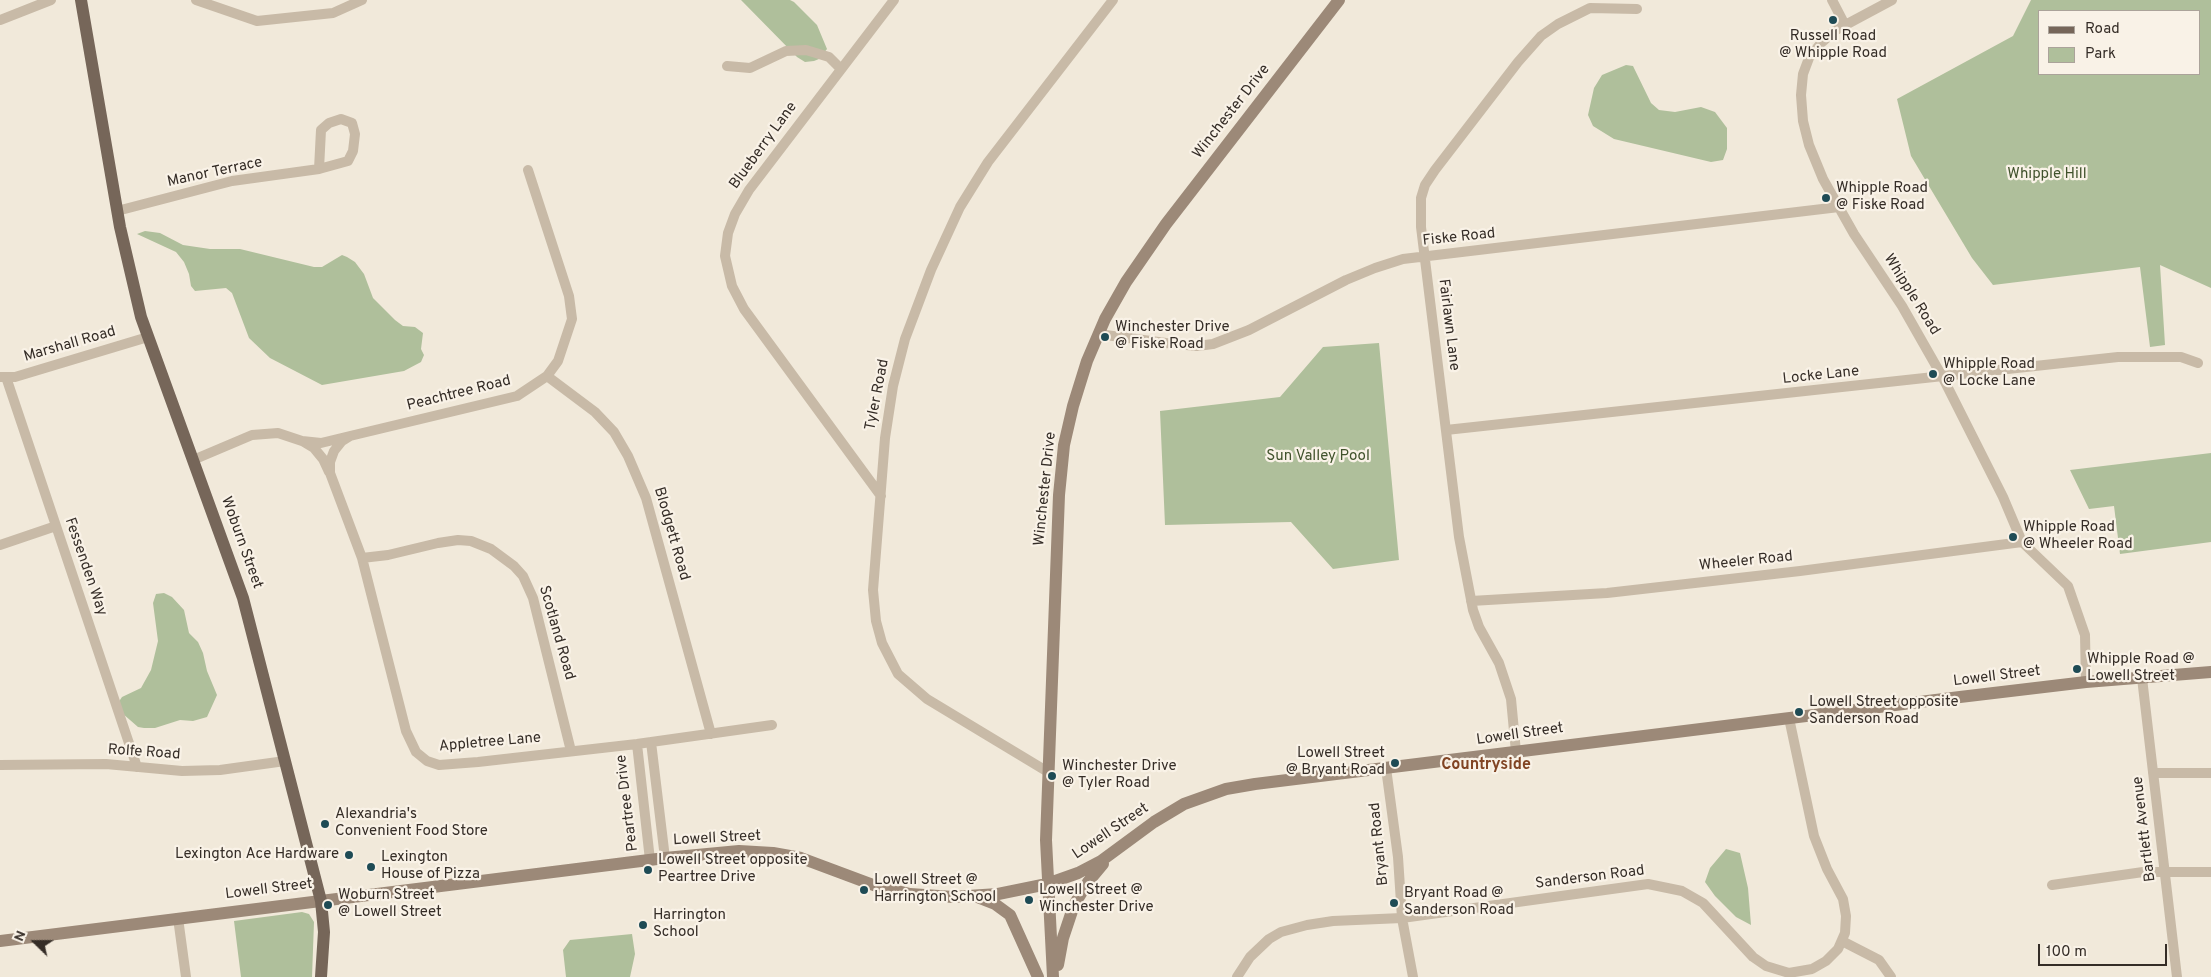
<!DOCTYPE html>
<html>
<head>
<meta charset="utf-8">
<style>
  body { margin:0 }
  #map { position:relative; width:2211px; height:977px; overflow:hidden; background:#f1e9da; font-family:Overpass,sans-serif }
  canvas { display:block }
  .legend { position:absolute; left:2038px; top:10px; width:162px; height:65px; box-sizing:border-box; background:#f9f2e7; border:1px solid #aba39a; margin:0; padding:6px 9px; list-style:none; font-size:15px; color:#352d27 }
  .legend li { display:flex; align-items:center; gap:10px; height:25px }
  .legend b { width:25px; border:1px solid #aba39a }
  .north { position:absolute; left:10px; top:917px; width:50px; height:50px; -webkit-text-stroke:4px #f9f2e7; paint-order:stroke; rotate:292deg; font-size:14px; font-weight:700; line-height:20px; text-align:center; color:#352d27 }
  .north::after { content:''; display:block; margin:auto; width:18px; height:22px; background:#352d27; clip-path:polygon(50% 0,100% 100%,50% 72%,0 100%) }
  .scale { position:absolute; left:2038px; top:944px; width:129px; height:22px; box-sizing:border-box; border:2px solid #352d27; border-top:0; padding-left:6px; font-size:15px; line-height:18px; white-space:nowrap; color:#352d27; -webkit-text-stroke:4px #f9f2e7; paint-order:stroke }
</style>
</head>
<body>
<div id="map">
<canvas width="2211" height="977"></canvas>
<ul class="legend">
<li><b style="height:6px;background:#766659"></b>Road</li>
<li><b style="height:14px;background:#afbf9b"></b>Park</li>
</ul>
<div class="north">N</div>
<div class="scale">100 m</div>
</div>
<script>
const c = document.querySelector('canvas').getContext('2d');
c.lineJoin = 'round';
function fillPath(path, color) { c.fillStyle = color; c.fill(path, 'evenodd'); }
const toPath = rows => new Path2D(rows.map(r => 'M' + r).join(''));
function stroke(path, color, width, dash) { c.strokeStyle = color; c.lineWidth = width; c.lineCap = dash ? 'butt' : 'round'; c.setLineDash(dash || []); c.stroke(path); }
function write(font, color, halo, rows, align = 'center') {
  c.font = font + ' Overpass,sans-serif'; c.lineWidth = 4.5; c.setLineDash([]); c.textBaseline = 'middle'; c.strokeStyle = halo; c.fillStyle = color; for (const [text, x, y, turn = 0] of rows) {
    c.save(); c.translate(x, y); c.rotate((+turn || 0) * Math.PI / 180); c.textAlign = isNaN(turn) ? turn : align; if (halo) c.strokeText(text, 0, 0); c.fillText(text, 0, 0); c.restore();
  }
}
const green = toPath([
  [741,0,790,0,794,2,817,25,827,49,819,59,814,61,805,62,797,57],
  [2031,0,2211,0,2211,288,2160,265,2165,345,2150,347,2140,267,1993,285,1972,258,1911,156,1897,99,2013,36],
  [2040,11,2200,11,2200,74,2040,74],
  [1626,65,1633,66,1651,103,1659,110,1675,112,1701,107,1715,112,1727,128,1727,149,1723,160,1711,162,1614,139,1593,126,1588,115,1594,88,1602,75],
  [145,231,160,233,183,245,210,249,240,249,314,267,322,267,342,255,347,257,355,262,364,274,373,298,395,320,403,326,415,327,423,333,421,349,424,355,421,362,404,371,322,385,270,358,249,338,232,293,226,288,195,291,191,286,189,274,184,262,176,252,137,234],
  [1379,343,1399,560,1333,569,1291,522,1165,525,1160,411,1280,397,1323,347],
  [2211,453,2211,542,2120,554,2114,506,2089,509,2070,470],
  [164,593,172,597,184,610,189,633,198,642,203,653,207,671,217,695,207,717,193,721,180,720,155,728,144,728,138,727,122,713,118,703,122,697,141,688,151,670,158,641,153,603,156,594],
  [1726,849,1740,853,1748,888,1751,925,1736,917,1715,896,1705,882,1710,868],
  [302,912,309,914,314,922,312,977,241,977,234,921],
  [632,934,635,954,630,977,566,977,563,950,570,940]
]);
const street = toPath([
  [196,0,257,21,333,13,362,0],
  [1832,0,1845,25],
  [1892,0,1836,30,1821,43,1809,58,1803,74,1801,95,1803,121,1809,145,1823,179,1854,234,1902,306,1943,378,2003,497,2022,542,2068,586,2085,635,2086,682],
  [0,20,51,0],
  [727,66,750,68,786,51,806,50,829,57,841,69],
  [117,211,232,181,319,169,321,130,329,123,341,119,352,123,355,134,353,151,348,161,319,169],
  [1098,334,1166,343,1197,346,1213,344,1249,330,1346,280,1375,268,1403,259,1839,207],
  [547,376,595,412,614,432,628,456,646,498,711,734],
  [0,377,15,377,148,337],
  [6,377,137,767],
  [1446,430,2118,357,2181,357,2198,363],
  [350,436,342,441,334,451,330,462,330,473,362,558,406,731,416,752,427,761,439,765,478,762,637,744,772,725],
  [304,442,314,448,323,459,329,472],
  [193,460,252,435,278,433,302,441,321,443,350,436,517,396,547,376,558,361,572,319,569,296,528,170],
  [881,496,744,309,732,286,725,256,728,233,735,214,749,190,894,0],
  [0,545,56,526],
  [362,558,388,555,438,543,458,540,471,541,491,549,514,566,523,576,533,598,571,751],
  [1471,601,1607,593,1800,571,2022,542],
  [2142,678,2177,977],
  [651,742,665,858],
  [637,744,650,860],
  [1516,752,1511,699,1499,663,1479,627,1473,610,1459,537,1421,227,1421,198,1425,185,1435,170,1518,62,1541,36,1558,24,1590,8,1637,9],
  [0,765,106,764,182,771,220,770,285,761],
  [1386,768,1398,857,1402,918,1413,977],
  [1048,772,927,699,898,674,882,643,876,621,873,590,885,438,893,386,905,339,931,270,960,207,988,162,1113,0],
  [2153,773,2211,773],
  [2052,885,2143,872,2211,872],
  [178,918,186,977],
  [1842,941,1879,960,1891,977],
  [1237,977,1250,957,1269,939,1281,932,1307,925,1333,921,1402,918,1648,884,1682,891,1703,903,1753,957,1766,966,1789,973,1812,969,1826,961,1838,949,1845,933,1846,916,1843,899,1827,869,1814,836,1789,718]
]);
const secondary = toPath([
  [977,897,995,904,1010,915,1038,977],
  [0,941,665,858,739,851,773,853,801,858,876,886,910,894,953,897,998,894,1047,884,1078,873,1101,861,1154,822,1184,804,1226,789,1255,784,1960,697,2086,682,2211,672],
  [1058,965,1063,938,1074,905,1088,882,1103,864],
  [1053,977,1046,840,1059,495,1064,445,1073,406,1087,361,1105,319,1126,282,1166,224,1339,0]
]);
const primary = toPath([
  [81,0,120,227,141,317,243,598,321,901,324,932,321,977]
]);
const markers = [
  [1833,20,5,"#1e4b55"],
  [1826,198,5,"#1e4b55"],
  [1105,337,5,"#1e4b55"],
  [1933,374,5,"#1e4b55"],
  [2013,537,5,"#1e4b55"],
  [2077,669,5,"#1e4b55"],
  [1799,712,5,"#1e4b55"],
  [1395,763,5,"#1e4b55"],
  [1052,776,5,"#1e4b55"],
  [325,824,5,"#1e4b55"],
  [349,855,5,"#1e4b55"],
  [371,867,5,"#1e4b55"],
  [648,870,5,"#1e4b55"],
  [864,890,5,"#1e4b55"],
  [1029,900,5,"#1e4b55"],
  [1394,903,5,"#1e4b55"],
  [328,905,5,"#1e4b55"],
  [643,925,5,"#1e4b55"]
];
const poiNames = [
  ["Russell Road",1833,37,"center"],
  ["@ Whipple Road",1833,54,"center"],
  ["Whipple Road",1836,189],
  ["@ Fiske Road",1836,206],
  ["Winchester Drive",1115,328],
  ["@ Fiske Road",1115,345],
  ["Whipple Road",1943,365],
  ["@ Locke Lane",1943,382],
  ["Whipple Road",2023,528],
  ["@ Wheeler Road",2023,545],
  ["Whipple Road @",2087,660],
  ["Lowell Street",2087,677],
  ["Lowell Street opposite",1809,703],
  ["Sanderson Road",1809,720],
  ["Lowell Street",1385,754,"right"],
  ["@ Bryant Road",1385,771,"right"],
  ["Winchester Drive",1062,767],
  ["@ Tyler Road",1062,784],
  ["Alexandria's",335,815],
  ["Convenient Food Store",335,832],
  ["Lexington Ace Hardware",339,855,"right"],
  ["Lexington",381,858],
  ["House of Pizza",381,875],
  ["Lowell Street opposite",658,861],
  ["Peartree Drive",658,878],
  ["Lowell Street @",874,881],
  ["Harrington School",874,898],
  ["Lowell Street @",1039,891],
  ["Winchester Drive",1039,908],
  ["Bryant Road @",1404,894],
  ["Sanderson Road",1404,911],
  ["Woburn Street",338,896],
  ["@ Lowell Street",338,913],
  ["Harrington",653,916],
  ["School",653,933]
];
const streetNames = [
  ["Winchester Drive",1232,112,-52],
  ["Blueberry Lane",764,146,-54],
  ["Manor Terrace",215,173,-12],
  ["Fiske Road",1459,238,-6],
  ["Whipple Road",1911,295,58],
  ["Fairlawn Lane",1448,325,83],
  ["Marshall Road",70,345,-16],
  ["Locke Lane",1821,376,-6],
  ["Peachtree Road",459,394,-14],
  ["Tyler Road",878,395,-79],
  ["Winchester Drive",1046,489,-84],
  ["Blodgett Road",671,534,74],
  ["Woburn Street",241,543,70],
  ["Wheeler Road",1746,562,-6],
  ["Fessenden Way",85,567,71],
  ["Scotland Road",556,633,74],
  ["Lowell Street",1997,677,-7],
  ["Lowell Street",1520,735,-8],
  ["Appletree Lane",490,743,-5],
  ["Rolfe Road",144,753,4],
  ["Peartree Drive",628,803,-97],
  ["Bartlett Avenue",2145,829,-97],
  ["Lowell Street",1111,832,-34],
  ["Lowell Street",717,839,-3],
  ["Bryant Road",1380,844,-96],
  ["Sanderson Road",1590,878,-7],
  ["Lowell Street",269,890,-7]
];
const parkNames = [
  ["Whipple Hill",2047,175],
  ["Sun Valley Pool",1318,457]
];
const neighbourhoodNames = [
  ["Countryside",1486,766]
];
fillPath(green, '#afbf9b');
stroke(street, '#c8baa7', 10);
stroke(secondary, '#9c8978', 12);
stroke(primary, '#766659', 12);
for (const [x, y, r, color] of markers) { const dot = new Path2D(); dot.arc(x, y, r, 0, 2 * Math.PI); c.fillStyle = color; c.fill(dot); stroke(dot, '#f9f2e7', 2); }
write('15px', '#352d27', '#f9f2e7', poiNames, 'left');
write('15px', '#352d27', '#f9f2e7', streetNames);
write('15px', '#40522c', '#f9f2e7', parkNames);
write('bold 16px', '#814423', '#f9f2e7', neighbourhoodNames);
</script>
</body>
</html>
